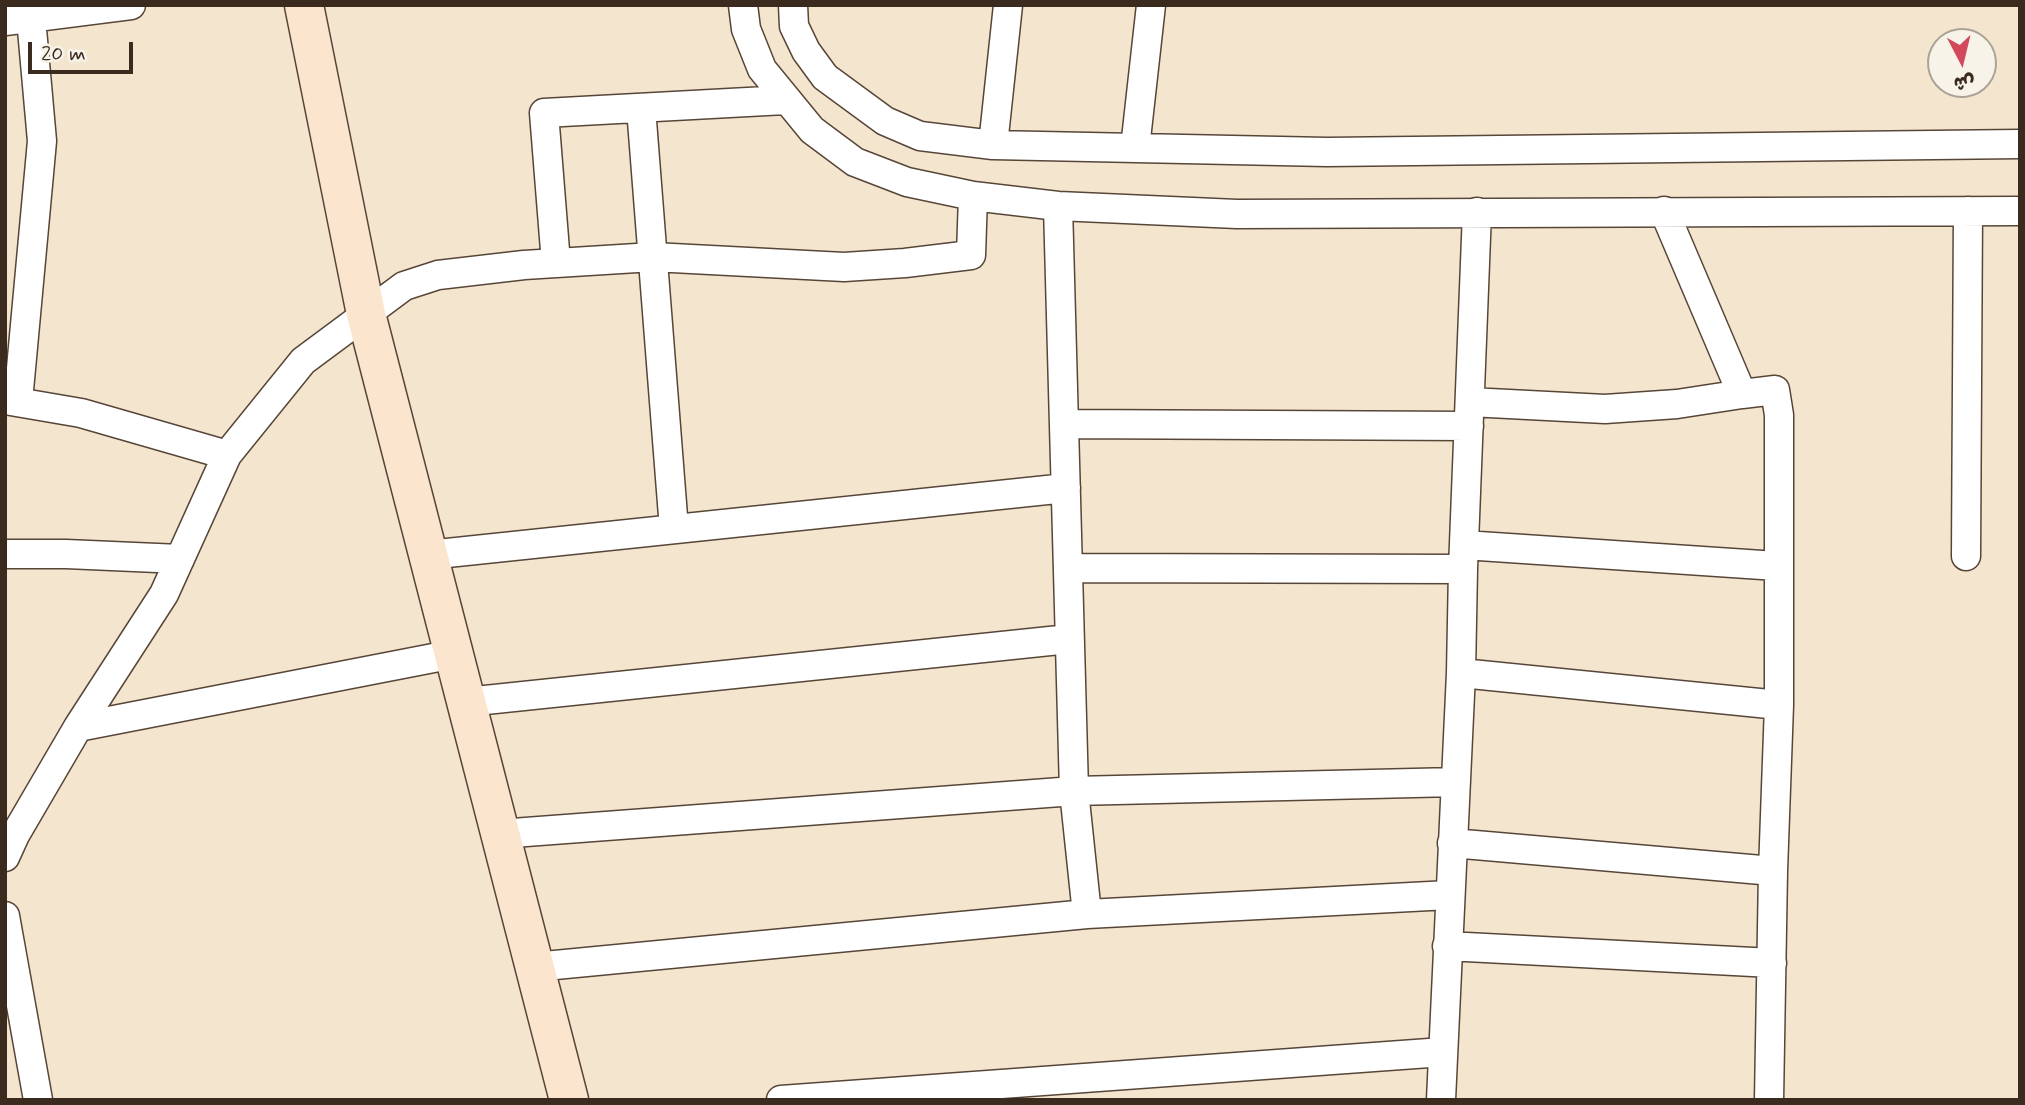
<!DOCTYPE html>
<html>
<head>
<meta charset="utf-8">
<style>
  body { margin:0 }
  #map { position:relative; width:2025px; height:1105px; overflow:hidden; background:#f4e5ce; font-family:Mynerve,"Playpen Sans Arabic",sans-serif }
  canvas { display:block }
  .frame { position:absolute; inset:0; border:7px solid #3b2a1e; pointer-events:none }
  .north { position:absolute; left:1927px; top:28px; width:70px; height:70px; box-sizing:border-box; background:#f7f3e8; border:2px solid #aca397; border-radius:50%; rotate:173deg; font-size:19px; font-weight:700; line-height:28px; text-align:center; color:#3b2a1e }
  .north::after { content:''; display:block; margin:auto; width:24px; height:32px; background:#d1495b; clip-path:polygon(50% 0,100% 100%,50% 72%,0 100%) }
  .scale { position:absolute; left:28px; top:42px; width:105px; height:32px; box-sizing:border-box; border:4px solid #3b2a1e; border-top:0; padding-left:9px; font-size:21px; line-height:24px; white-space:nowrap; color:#3b2a1e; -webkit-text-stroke:5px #f7f3e8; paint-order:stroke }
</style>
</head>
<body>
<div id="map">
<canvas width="2025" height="1105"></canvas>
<div class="frame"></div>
<div class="north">ش</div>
<div class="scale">20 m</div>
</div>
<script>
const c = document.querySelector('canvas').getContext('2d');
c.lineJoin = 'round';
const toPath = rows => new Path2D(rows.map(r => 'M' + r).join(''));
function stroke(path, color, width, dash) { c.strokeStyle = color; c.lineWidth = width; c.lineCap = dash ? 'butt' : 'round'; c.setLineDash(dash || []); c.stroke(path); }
const minor = toPath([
  [743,5,746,29,762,69,812,130,855,162,907,182,973,196,1058,206,1237,214,2020,211],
  [793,5,794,26,806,51,825,77,885,121,920,136,993,145,1327,152,2020,144],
  [5,21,131,5],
  [641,108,674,529],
  [993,145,1008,5],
  [1135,148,1151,5],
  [1058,206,1074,791,1087,914],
  [556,263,544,113,785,100],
  [5,400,81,413,227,455],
  [18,401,42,141,31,18],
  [1470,402,1605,409,1677,404,1742,394],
  [1064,424,1469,426],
  [1464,545,1777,566],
  [5,554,66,554,180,559],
  [428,555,1066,488],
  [1966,556,1968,211],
  [1068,568,1463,569],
  [1461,673,1779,705],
  [466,702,1069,639],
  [78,727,454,654],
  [499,834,1074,791,1456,782],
  [1452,843,1773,871,1779,705,1779,415,1775,390,1742,394,1664,211],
  [5,857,15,835,78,727,164,594,227,455,303,361,404,286,438,275,524,265,653,257,844,267,905,263,971,255,973,196],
  [5,916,38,1100],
  [1447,946,1772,963],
  [534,967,1087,914,1449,895],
  [781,1100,1443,1052],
  [1441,1100,1461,673,1463,569,1477,212],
  [1769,1100,1773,871]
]);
const secondary = toPath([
  [304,5,366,314,569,1100]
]);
stroke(minor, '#574638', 31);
stroke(secondary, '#574638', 41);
stroke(minor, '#fff', 28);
stroke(secondary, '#fbe5cf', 38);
</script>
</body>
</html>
